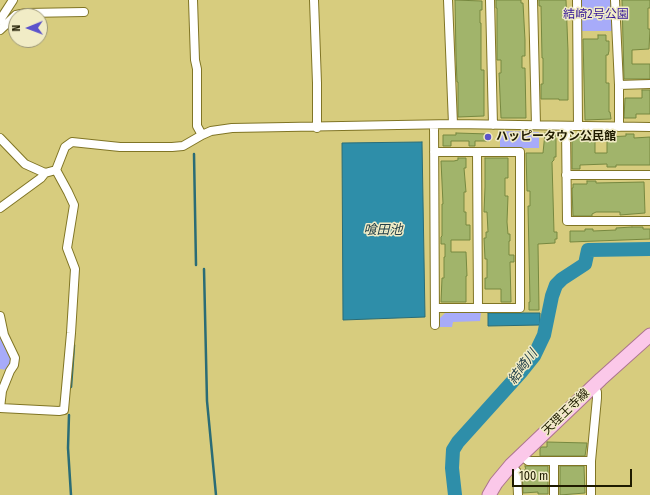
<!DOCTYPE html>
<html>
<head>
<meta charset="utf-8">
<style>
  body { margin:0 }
  #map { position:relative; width:650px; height:495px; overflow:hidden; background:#d7cc7e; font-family:"Fira Sans Condensed",sans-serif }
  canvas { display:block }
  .north { position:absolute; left:8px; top:8px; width:40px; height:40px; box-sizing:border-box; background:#f1ecc6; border:1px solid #9d9877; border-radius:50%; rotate:269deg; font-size:11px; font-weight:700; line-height:16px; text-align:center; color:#1f1b00 }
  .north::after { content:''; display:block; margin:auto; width:14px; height:18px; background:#5b53cb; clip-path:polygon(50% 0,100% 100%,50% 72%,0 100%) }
  .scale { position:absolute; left:512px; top:469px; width:120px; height:18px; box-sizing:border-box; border:2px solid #1f1b00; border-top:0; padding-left:5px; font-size:12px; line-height:14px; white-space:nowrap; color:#1f1b00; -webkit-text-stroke:3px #f1ecc6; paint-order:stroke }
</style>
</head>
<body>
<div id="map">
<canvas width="650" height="495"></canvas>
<div class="north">N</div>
<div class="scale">100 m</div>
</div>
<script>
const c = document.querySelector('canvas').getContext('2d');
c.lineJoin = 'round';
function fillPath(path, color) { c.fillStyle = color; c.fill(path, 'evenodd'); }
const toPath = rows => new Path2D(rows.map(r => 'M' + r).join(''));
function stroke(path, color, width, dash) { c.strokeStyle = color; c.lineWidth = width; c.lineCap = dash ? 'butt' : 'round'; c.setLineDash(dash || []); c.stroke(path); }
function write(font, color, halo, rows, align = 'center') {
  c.font = font + ' "Fira Sans Condensed","Noto Sans JP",sans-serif'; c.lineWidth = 3; c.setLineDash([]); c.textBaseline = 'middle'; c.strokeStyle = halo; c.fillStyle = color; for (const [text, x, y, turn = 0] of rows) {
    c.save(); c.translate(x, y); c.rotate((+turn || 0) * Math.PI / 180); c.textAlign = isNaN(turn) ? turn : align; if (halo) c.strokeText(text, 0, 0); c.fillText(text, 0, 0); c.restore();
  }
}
const green = toPath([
  [579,0,612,0,612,31,580,31],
  [500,131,539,132,539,148,500,148],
  [481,312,480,321,453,322,452,327,439,327,439,319,445,313],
  [0,331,12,360,8,370,0,369]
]);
const water = toPath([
  [422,142,425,317,343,320,342,143,422,142],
  [488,313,540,313,540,325,488,326,488,313]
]);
const stream = toPath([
  [194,154,196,265],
  [204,269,207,401,216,495],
  [71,387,74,345],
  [69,415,68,448,71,495]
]);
const river = toPath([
  [455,495,452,468,453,450,458,442,522,371,534,356,544,335,552,296,556,285,562,279,585,264,588,250,650,249]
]);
const building = toPath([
  [455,0,482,1,482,10,480,10,480,23,481,23,481,70,484,70,484,116,458,117,458,82,457,82,456,56,455,0],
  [496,0,521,0,521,3,523,3,525,40,525,56,522,56,522,68,525,68,526,118,501,118,499,73,501,73,501,60,497,60,497,8,496,8,496,0],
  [539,0,566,0,568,51,568,100,559,100,559,99,541,99,541,84,543,84,543,58,542,58,541,6,539,6,539,0],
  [622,0,650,0,650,8,648,8,648,29,650,29,649,49,632,50,632,64,650,64,650,79,624,79,622,0],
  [598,35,606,35,606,41,609,41,609,51,608,55,606,55,606,83,609,83,609,112,610,112,611,119,585,120,583,39,598,39,598,35],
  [642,90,650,90,650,114,636,114,636,118,624,118,625,98,642,98,642,90],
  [456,133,489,134,489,141,475,141,475,146,469,146,469,141,451,141,451,146,443,146,443,135,456,135,456,133],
  [545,133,556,133,556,157,554,157,554,160,552,162,554,232,557,232,557,239,555,239,555,243,538,244,539,310,529,310,529,302,530,302,528,206,530,206,530,191,527,191,526,153,543,153,545,133],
  [626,134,634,134,634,138,650,137,650,165,616,165,616,167,607,167,607,164,580,165,580,169,572,169,572,135,578,135,578,137,595,136,595,153,607,153,607,137,626,136,626,134],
  [458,158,466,158,466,168,464,168,466,192,464,192,464,212,466,212,466,225,470,225,470,240,451,240,451,252,466,252,467,276,466,276,466,302,441,302,442,278,444,278,444,257,445,257,445,244,441,244,441,237,442,236,442,204,443,204,441,161,454,161,458,160,458,158],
  [485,158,508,158,508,178,505,178,505,196,508,196,507,222,508,234,510,234,510,241,509,241,509,255,514,255,514,262,510,262,511,302,501,302,501,289,485,289,485,278,487,278,487,259,485,259,484,238,486,238,486,232,488,232,487,212,484,212,485,187,485,158],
  [587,181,596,181,596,183,644,182,645,213,620,215,620,212,596,212,592,214,592,216,573,216,572,188,573,188,573,184,587,184,587,181],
  [632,227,643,227,643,229,650,229,650,239,570,242,570,231,585,231,585,229,593,229,593,231,616,230,616,228,632,227],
  [547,442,587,443,585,456,540,456,540,449,541,447,547,447,547,442],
  [525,466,548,466,548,494,538,494,538,492,523,493,522,470,526,470,525,466],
  [560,466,584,466,585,493,560,495,560,466]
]);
const minor = toPath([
  [193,0,195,60,197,69,197,126,202,135],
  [314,0,317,83,317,128],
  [448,0,453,124],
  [490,0,493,125],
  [533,0,536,125],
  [577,0,578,126],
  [615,0,619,85,619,127],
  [0,20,13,0],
  [0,30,16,15,26,13,84,12],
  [619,85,650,84],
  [434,125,435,325],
  [566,126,567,221,650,221],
  [0,138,25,164,45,173],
  [434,152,520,152,520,308,436,308],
  [477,152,478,308],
  [566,175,650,175],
  [0,208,41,178,45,173,56,170],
  [0,316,4,335,15,358,14,365,10,371,2,391,0,408],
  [0,408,59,411,64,410,71,333,75,269,67,248,74,205,68,192,56,170,65,147,72,142,120,147,172,147,183,146,202,135,211,131,232,128,453,124,650,127],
  [521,455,528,461,591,461],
  [554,461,554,495],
  [511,465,517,472,518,495],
  [591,495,591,461,597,398,597,392,592,387]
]);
const primary = toPath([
  [489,495,496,483,511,465,601,379,650,335]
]);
const markers = [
  [488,137,4,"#5b53cb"]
];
const parkNames = [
  ["結崎2号公園",596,15]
];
const poiNames = [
  ["ハッピータウン公民館",496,137]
];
const streetNames = [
  ["天理王寺線",566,412,-44]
];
const waterNames = [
  ["喰田池",383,230],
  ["結崎川",523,367,-53]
];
fillPath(green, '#a7abf9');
fillPath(water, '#2e8ea9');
stroke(water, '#2a6c76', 1);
stroke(stream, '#2a6c76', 2.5);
stroke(river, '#2e8ea9', 14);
fillPath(building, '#a1b46b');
stroke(building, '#768840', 1);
stroke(minor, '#807525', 10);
stroke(primary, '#ac748e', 15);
stroke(minor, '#fff', 8);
stroke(primary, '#fbc8e9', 13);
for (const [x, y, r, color] of markers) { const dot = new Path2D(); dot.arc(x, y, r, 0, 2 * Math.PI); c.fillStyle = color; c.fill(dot); stroke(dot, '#f1ecc6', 1.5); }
write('12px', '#331598', '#f1ecc6', parkNames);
write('bold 12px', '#1f1b00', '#f1ecc6', poiNames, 'left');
write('12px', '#1f1b00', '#f1ecc6', streetNames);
write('italic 13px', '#234049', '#f1ecc6', waterNames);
</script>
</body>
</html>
